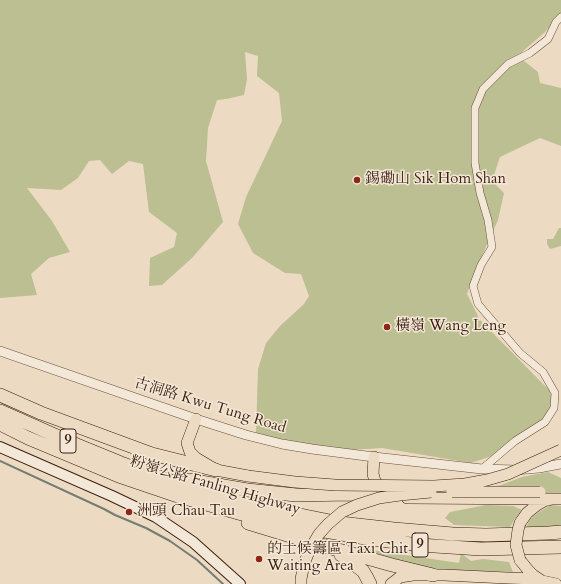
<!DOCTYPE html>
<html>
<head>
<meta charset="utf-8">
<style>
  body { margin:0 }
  canvas { display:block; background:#ecdbc2 }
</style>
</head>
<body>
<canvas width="561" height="584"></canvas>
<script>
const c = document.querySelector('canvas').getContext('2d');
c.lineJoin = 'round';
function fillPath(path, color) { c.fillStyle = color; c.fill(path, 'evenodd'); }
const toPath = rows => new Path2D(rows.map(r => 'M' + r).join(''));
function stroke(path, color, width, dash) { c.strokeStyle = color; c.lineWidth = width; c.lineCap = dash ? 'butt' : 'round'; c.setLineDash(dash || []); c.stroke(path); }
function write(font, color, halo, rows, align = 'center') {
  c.font = font + ' Cardo,"Noto Serif SC",serif'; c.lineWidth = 3; c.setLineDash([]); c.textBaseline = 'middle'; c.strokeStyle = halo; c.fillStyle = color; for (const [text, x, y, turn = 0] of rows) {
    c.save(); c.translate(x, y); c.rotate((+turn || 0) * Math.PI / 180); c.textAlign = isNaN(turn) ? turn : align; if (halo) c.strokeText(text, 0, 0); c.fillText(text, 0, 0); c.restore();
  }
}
const green = toPath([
  [0,0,561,0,561,15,544,33,522,52,524,61,538,72,540,83,561,88,561,146,540,138,500,157,492,181,504,193,498,220,475,271,467,294,480,320,549,390,555,405,533,431,501,453,471,463,382,448,351,450,289,444,256,434,258,369,266,343,280,326,304,304,309,296,301,274,285,273,253,253,238,224,246,197,282,121,279,93,257,76,258,56,245,52,247,79,244,95,226,99,217,100,208,128,206,161,223,222,193,257,162,285,149,286,150,258,174,247,177,233,149,212,143,164,129,161,112,174,100,160,89,161,78,178,61,190,27,188,52,221,70,252,49,258,31,274,37,295,0,298],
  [559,228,561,228,561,246,550,249,547,244,547,239,553,239],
  [548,472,561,478,561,494,540,496,484,488,501,485,522,477],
  [486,505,513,506,522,510,515,519,510,527,454,525,445,518,450,512],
  [551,505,561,506,561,526,526,528,530,519,539,512],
  [362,548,378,551,459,563,461,553,471,561,483,559,509,562,513,572,442,570,359,561]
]);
const stream = toPath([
  [0,461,104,509,115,515,146,528,170,541,197,560,223,584]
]);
const minor = toPath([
  [482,469,515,441,545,422,554,408,555,393,543,372,520,353,478,304,473,286,481,265,492,247,488,220,480,193,475,163,475,108,483,89,508,64,530,53,548,39,556,22,561,17]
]);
const tertiary = toPath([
  [0,351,196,419,246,435,282,444,312,449,374,457,482,469,515,470,539,468,561,464]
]);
const secondary = toPath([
  [0,447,112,496,156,517,193,542,240,584]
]);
const primary = toPath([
  [196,419,187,443,190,452,196,458,216,470,248,476],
  [374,457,373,474,375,481,379,487,383,490],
  [407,498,552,499],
  [520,523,527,513,537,505,544,501,552,499,561,499],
  [520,560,528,570,533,575,542,581,556,584],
  [391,584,400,577,413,575,444,575,507,578,538,579]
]);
const motorway = toPath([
  [0,395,41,413,152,454,216,470],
  [0,411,77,445,121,463,176,483,230,500,244,503,310,517,340,523,394,529,453,534,486,535,549,533,561,532],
  [0,424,28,438,119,476,181,497,242,514,290,525,365,538,419,545,481,549,561,547],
  [189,480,247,490,296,495,351,494,388,495],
  [248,523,317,544,392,565,433,575],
  [341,555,354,564,363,571,366,576,370,584]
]);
const primaryBridge = toPath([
  [248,476,295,482,335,485,434,486,465,484,487,480,508,474,561,450],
  [452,492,540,492],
  [520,523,518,530,516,545,520,560],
  [301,584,301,579,304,564,310,549,319,534,328,524,342,512,357,505,379,498,400,495,431,492]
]);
const markers = [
  [357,180,4,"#8f2418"],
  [387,327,4,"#8f2418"],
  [129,512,4,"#8f2418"],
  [259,559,4,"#8f2418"]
];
const shields = [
  [68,441,16],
  [420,545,16]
];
const shieldNames = [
  ["9",68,441],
  ["9",420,545]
];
const poiNames = [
  ["錫磡山 Sik Hom Shan",365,180],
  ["橫嶺 Wang Leng",395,327],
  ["洲頭 Chau Tau",137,512],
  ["的士候籌區 Taxi Chit",267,550],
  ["Waiting Area",267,567]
];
const streetNames = [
  ["古洞路 Kwu Tung Road",210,406,17],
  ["粉嶺公路 Fanling Highway",215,486,16]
];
fillPath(green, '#bbbf91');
stroke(stream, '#757d72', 2);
stroke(minor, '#6a4e3c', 8);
stroke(tertiary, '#6a4e3c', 10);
stroke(secondary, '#3e1f10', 12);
stroke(primary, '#3e1f10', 12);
stroke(motorway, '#3e1f10', 14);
stroke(minor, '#f3e8d7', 7);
stroke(tertiary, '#f3e8d7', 9);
stroke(secondary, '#f3e8d7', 10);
stroke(primary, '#ecdbc2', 11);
stroke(motorway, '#ecdbc2', 13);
stroke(primaryBridge, '#3e1f10', 12, []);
stroke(primaryBridge, '#ecdbc2', 11);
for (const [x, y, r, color] of markers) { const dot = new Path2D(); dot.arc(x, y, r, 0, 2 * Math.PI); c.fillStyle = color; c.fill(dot); stroke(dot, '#f3e8d7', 1.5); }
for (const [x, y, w] of shields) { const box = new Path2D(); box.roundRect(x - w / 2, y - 12, w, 24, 3); c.fillStyle = '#f3e8d7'; c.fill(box); stroke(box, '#3e1f10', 1); }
write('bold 14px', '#3e1f10', null, shieldNames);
write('15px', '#3e1f10', '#f3e8d7', poiNames, 'left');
write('15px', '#3e1f10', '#f3e8d7', streetNames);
</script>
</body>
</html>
